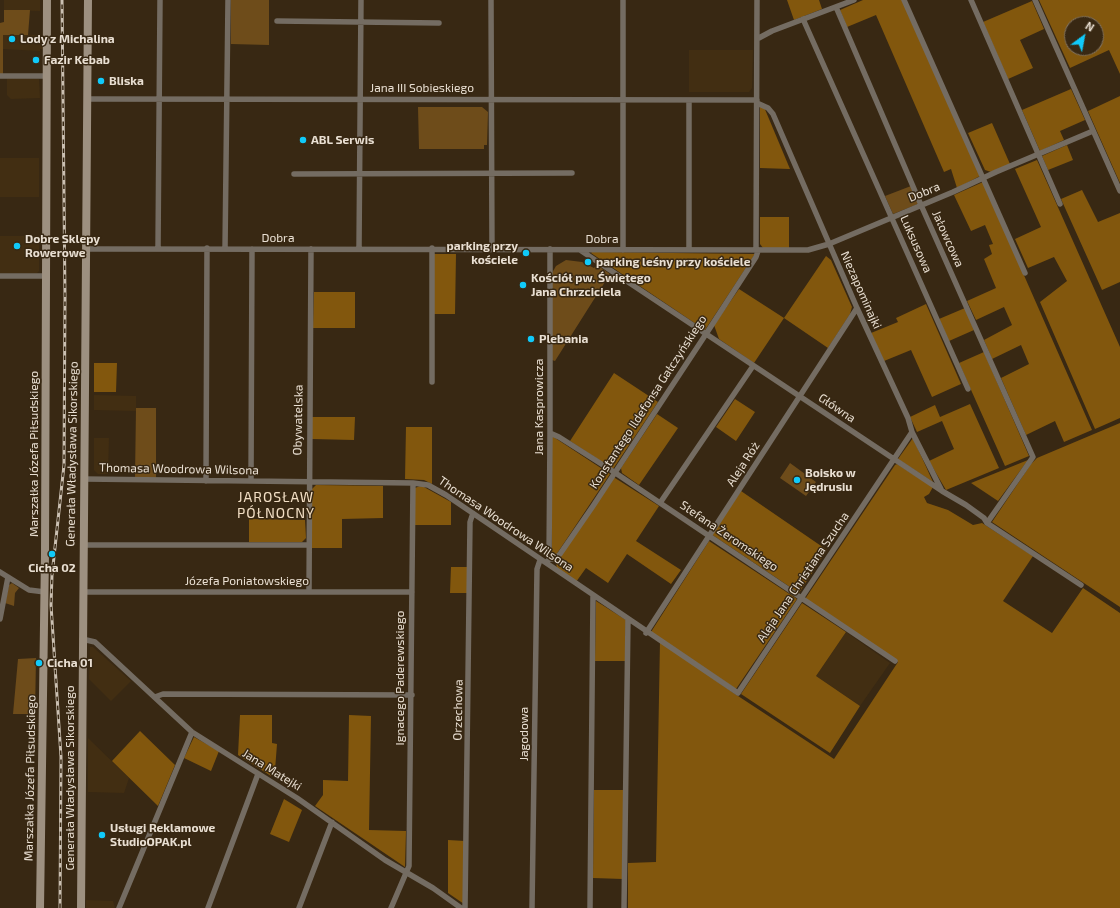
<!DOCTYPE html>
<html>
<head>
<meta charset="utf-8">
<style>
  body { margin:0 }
  #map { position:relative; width:1120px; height:908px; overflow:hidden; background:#382813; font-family:"Exo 2",sans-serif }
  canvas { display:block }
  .north { position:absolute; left:1064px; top:16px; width:40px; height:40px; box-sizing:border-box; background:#382813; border:1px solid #7f715f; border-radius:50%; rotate:32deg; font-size:11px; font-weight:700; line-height:16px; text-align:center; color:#e9dfd2 }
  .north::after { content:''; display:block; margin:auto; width:14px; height:18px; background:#10cafa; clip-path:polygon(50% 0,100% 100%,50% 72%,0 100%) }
</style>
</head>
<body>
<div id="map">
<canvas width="1120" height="908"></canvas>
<div class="north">N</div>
</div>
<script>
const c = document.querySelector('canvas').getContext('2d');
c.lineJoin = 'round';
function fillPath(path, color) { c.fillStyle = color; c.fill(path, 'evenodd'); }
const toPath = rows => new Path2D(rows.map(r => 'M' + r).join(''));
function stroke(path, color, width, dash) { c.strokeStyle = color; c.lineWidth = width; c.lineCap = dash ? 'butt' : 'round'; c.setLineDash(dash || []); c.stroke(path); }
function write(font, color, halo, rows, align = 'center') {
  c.font = font + ' "Exo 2",sans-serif'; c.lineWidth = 3; c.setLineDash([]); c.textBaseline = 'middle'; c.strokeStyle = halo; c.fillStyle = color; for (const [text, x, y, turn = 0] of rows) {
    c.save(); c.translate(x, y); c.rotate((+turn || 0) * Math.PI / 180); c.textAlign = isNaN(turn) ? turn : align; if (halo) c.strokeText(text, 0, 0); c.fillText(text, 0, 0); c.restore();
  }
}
const built = toPath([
  [4,0,40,0,40,11,4,10],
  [3,34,40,35,43,40,43,49,40,49,40,51,3,49],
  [689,50,753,50,752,88,749,92,689,92],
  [7,78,39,79,40,98,11,99,7,95],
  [0,158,39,158,39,197,0,197],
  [0,236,39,236,39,271,37,273,0,273],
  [94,395,136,396,136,411,94,410],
  [94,438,109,438,108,474,98,474,94,470],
  [846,632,890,663,860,706,816,676],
  [90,647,93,647,131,681,111,701,89,679],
  [88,738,129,778,124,793,88,792],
  [86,900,113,901,115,908,86,908]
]);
const green = toPath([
  [231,0,269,0,269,45,231,44],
  [4,10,30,10,28,35,3,35,3,74,0,74,0,23,4,22],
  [418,107,482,107,488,112,487,145,484,145,484,149,419,149],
  [911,186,918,204,893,214,885,196],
  [566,260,582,262,594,268,597,265,610,274,555,361,552,360,552,273,556,266],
  [136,408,156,408,156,478,135,477],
  [790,463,816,482,806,496,780,478],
  [12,583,19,588,15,593,14,606,5,603,9,585],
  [36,658,35,714,13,714,18,659]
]);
const forest = toPath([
  [787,0,819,0,822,9,794,20],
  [863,0,902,0,980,176,957,188,951,169,944,172,876,15,847,27,840,10],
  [1039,0,1120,0,1120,74,1109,50,1070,68],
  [1072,24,1096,24,1096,48,1072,48],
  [1032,1,1044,29,1020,40,1033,68,1008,79,983,22],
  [1071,89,1085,120,1060,131,1064,140,1040,151,1022,110],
  [1120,96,1120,183,1088,111],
  [760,107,764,107,790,169,760,168],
  [992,123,1010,164,991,172,985,170,968,133],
  [1067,145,1073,160,1048,170,1042,156],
  [1037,160,1120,347,1120,418,1095,429,1040,302,1067,281,1054,257,1028,268,1015,239,1041,227,1015,169],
  [983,182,1092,430,1064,442,1055,421,1026,435,1001,378,1029,364,1021,345,992,359,984,340,1012,325,1004,307,976,320,967,301,996,288,984,259,992,254,989,245,993,244,985,225,971,231,954,195],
  [1082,190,1098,222,1120,213,1120,282,1102,290,1061,199],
  [760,217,789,217,789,248,763,248,760,244],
  [592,252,755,254,705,330,591,253],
  [434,254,456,254,455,314,434,314],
  [826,256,831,260,852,307,850,314,828,348,784,318,754,363,719,339,714,325,739,289,784,318],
  [314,292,355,292,355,328,313,328],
  [926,304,961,384,932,397,911,350,884,361,871,333,898,322,896,318],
  [965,308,974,330,949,341,939,319],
  [984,352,1029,456,1005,466,959,363],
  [94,363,117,363,116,392,94,392],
  [614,373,658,402,613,469,570,441],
  [735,399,755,412,736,441,716,427],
  [970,404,999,468,946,490,929,461,954,449,942,421,917,432,910,417,935,405,940,417],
  [657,414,678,428,639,485,622,473,621,468],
  [312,417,355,417,354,440,312,439],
  [1120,423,1120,607,992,522,1031,464,1037,458],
  [406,427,432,427,432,484,424,480,405,479],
  [552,436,610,474,556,555,552,555],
  [913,438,933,482,898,459],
  [1028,460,998,501,971,483],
  [897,464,933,487,929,494,924,497,927,503,948,510,973,525,982,523,1033,556,1003,601,1052,633,1083,588,1120,613,1120,908,628,908,628,863,656,862,660,641,735,694,834,759,898,662,805,599,895,465],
  [612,478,615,478,659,506,636,541,681,570,671,584,627,554,608,583,586,568,576,582,557,569,556,562],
  [316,485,383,486,383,518,342,519,342,548,312,548,312,489],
  [420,486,424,487,451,502,451,525,415,525,415,488],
  [741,491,827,550,799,593,711,534],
  [249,519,305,520,306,538,302,542,249,542],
  [709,541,797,599,736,689,651,632],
  [451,567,467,567,467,593,450,593],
  [596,601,626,620,625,661,595,661],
  [802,603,846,632,816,676,860,706,830,753,741,694],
  [240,715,272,715,272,743,277,744,275,770,271,776,238,755],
  [349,715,371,716,369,830,406,831,405,867,315,806,323,795,323,780,348,781],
  [140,731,175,765,158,806,112,761],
  [194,737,219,751,211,771,184,758],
  [594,790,624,790,623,879,593,878],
  [284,799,302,810,289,842,270,834],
  [448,840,465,841,464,904,448,893]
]);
const street = toPath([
  [491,0,492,249],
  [904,0,1025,273],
  [971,0,1060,204],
  [1035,0,1120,191],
  [836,7,921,205,1033,457,987,523],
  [803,19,968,389],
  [277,21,439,23],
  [757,39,772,31,854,0],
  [0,76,47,76],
  [87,99,757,100],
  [689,100,689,250],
  [757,103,768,108,773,114,857,308,908,418,912,432,941,489],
  [294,174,572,173],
  [158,248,160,0],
  [86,249,808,250,829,244,953,192,996,172,1093,131],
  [225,249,228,0],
  [359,249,361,0],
  [580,250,942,491,966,505,984,518,987,523,1081,585],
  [623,250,623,0],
  [756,250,757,0],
  [0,276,47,276],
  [432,382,432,248],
  [550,433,559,437,614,472,895,661],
  [84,479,413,483,428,485,446,495,738,693,912,432],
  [206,481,207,248],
  [251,481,252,249],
  [660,503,753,366],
  [83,545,308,545],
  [549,559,554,559,560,554,593,506,706,334,756,257,758,251],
  [547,562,549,559,550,433,550,249],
  [0,572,29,590,45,592],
  [83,592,412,592],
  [309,592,311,249],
  [0,619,8,577],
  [646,633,857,308],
  [82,639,95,642,192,732,297,798,385,860,433,888,461,908],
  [155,697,163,694,412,695],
  [119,908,192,732],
  [208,908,258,774],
  [299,908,332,822],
  [391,908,409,866,413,483],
  [465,908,470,522,473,513],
  [532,908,537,569,540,560],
  [590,908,593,596],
  [624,908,628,620]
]);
const secondary = toPath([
  [40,908,45,554,47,0],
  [81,908,88,0]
]);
const rail = toPath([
  [60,908,61,757,51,605,52,575,64,465,65,297,62,0]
]);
const markers = [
  [12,39,4,"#10cafa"],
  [36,60,4,"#10cafa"],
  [101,81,4,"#10cafa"],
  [303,140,4,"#10cafa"],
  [17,246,4,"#10cafa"],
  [526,253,4,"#10cafa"],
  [588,262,4,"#10cafa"],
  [523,285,4,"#10cafa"],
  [531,339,4,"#10cafa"],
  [797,480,4,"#10cafa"],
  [52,554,4,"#10cafa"],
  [39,663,4,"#10cafa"],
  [102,835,4,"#10cafa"]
];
const poiNames = [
  ["Lody z Michalina",20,39],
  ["Fazir Kebab",44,60],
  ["Bliska",109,81],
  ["ABL Serwis",311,140],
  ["Dobre Sklepy",25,239],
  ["Rowerowe",25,253],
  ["parking przy",518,246,"right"],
  ["kościele",518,260,"right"],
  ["parking leśny przy kościele",596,262],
  ["Kościół pw. Świętego",531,278],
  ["Jana Chrzciciela",531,292],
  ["Plebania",539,339],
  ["Boisko w",805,473],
  ["Jędrusiu",805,487],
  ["Cicha 02",52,568,"center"],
  ["Cicha 01",47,663],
  ["Usługi Reklamowe",110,828],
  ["StudioOPAK.pl",110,842]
];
const streetNames = [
  ["Jana III Sobieskiego",422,88],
  ["Dobra",924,192,-22],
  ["Dobra",278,238],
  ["Dobra",602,239],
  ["Jałowcowa",948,239,66],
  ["Luksusowa",916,244,66],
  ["Niezapominajki",861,290,66],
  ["Konstantego Ildefonsa Gałczyńskiego",648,402,-57],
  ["Jana Kasprowicza",539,407,-90],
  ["Główna",837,408,34],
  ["Obywatelska",298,420,-89],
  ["Marszałka Józefa Piłsudskiego",34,454,-90],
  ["Generała Władysława Sikorskiego",72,454,-89],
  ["Aleja Róż",743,464,-57],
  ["Thomasa Woodrowa Wilsona",179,469,1],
  ["Thomasa Woodrowa Wilsona",506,524,34],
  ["Stefana Żeromskiego",729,536,34],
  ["Aleja Jana Christiana Szucha",803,577,-56],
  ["Józefa Poniatowskiego",247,581],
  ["Ignacego Paderewskiego",400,678,-90],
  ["Orzechowa",458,710,-89],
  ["Jagodowa",524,734,-90],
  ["Jana Matejki",272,770,32],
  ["Marszałka Józefa Piłsudskiego",30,778,-89],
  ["Generała Władysława Sikorskiego",70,778,-90]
];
const quarterNames = [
  ["JAROSŁAW",276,497],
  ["PÓŁNOCNY",276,513]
];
fillPath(built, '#422e12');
fillPath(green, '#6e4c1a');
fillPath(forest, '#82570d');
stroke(street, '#746c62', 5.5);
stroke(secondary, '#9d9080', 8);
stroke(rail, '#cbc0b2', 3);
stroke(rail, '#382813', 1.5, [4.5]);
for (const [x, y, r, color] of markers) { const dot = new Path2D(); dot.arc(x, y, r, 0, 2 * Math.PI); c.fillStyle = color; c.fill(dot); stroke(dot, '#382813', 1.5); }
write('bold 12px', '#e9dfd2', '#382813', poiNames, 'left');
write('12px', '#e9dfd2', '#382813', streetNames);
c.letterSpacing = '1px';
write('14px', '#f3dfc5', '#382813', quarterNames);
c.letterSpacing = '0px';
</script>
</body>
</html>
